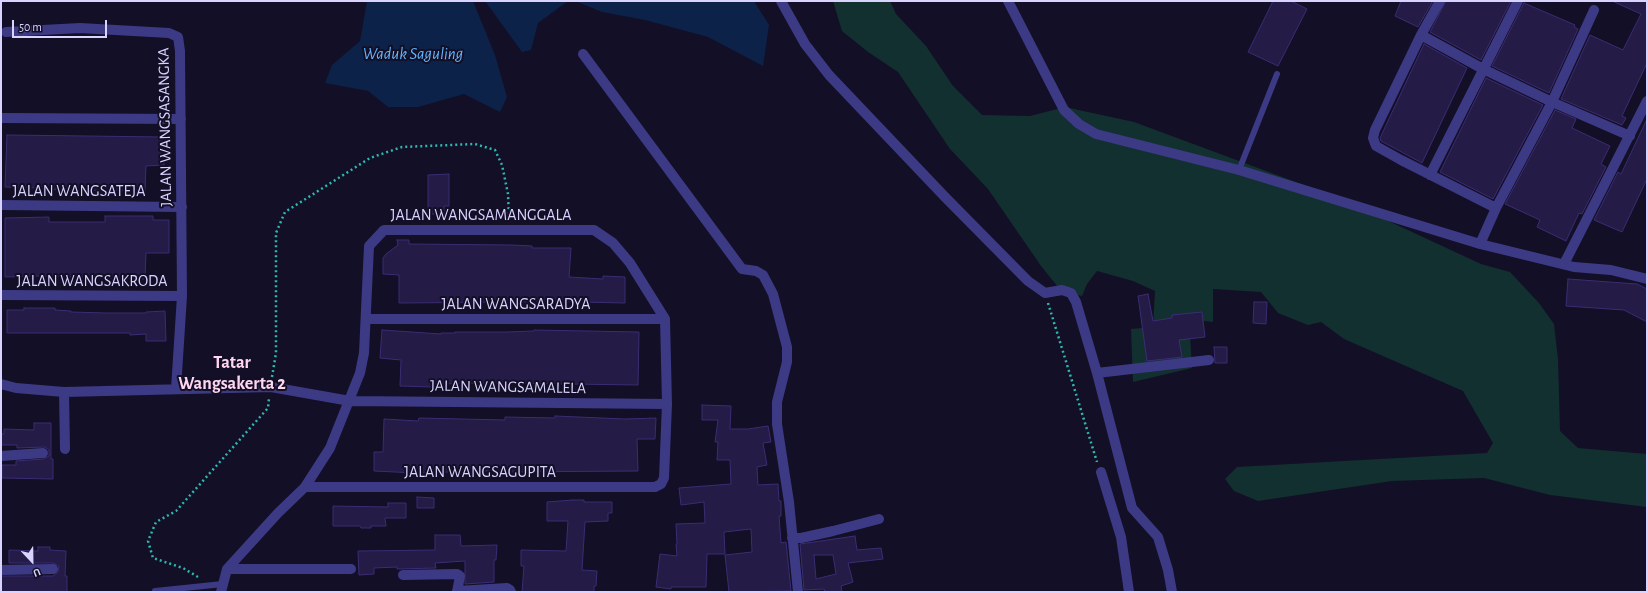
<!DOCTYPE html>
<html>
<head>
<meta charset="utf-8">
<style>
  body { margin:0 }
  #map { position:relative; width:1648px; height:593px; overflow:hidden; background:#130f26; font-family:"Alegreya Sans",sans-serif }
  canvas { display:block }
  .frame { position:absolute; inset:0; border:2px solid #d9d4ff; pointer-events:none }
  .north { position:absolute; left:12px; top:541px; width:40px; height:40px; -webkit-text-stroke:3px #130f26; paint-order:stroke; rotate:158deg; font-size:11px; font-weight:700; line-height:16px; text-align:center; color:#d9d4ff }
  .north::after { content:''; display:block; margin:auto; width:14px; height:18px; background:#d9d4ff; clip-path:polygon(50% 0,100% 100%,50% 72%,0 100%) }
  .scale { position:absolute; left:12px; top:20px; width:95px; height:18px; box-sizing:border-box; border:2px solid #d9d4ff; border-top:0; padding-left:5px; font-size:12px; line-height:14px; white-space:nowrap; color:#d9d4ff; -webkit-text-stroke:3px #130f26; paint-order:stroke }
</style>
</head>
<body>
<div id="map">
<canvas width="1648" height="593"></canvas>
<div class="frame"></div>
<div class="north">U</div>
<div class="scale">50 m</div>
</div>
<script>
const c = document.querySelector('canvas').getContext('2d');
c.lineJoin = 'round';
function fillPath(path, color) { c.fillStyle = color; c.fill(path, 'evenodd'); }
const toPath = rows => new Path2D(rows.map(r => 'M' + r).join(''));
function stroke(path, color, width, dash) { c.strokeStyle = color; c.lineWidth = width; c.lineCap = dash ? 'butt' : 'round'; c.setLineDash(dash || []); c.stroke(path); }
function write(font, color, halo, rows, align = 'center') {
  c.font = font + ' "Alegreya Sans",sans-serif'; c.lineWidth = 4; c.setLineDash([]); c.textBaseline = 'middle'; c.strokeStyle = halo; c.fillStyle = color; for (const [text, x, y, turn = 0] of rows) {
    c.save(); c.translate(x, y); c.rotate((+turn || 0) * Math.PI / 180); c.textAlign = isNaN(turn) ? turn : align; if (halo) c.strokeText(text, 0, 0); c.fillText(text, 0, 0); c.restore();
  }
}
const green = toPath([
  [833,1,890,1,896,14,926,46,953,86,982,115,1030,116,1065,107,1134,122,1339,198,1481,264,1510,272,1539,303,1554,324,1558,359,1560,431,1578,448,1647,454,1647,507,1550,495,1484,478,1392,481,1258,501,1234,491,1225,479,1237,467,1487,453,1493,443,1463,391,1344,339,1321,322,1308,325,1278,313,1261,292,1213,289,1213,322,1189,319,1192,368,1133,382,1131,329,1153,327,1155,291,1133,281,1097,271,1087,284,1082,296,1062,292,1041,266,988,189,950,149,898,72,868,52,842,31]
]);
const water = toPath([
  [367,1,473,1,495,55,507,97,500,112,464,94,418,107,388,107,368,91,325,83,332,65,360,41],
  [485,1,568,1,538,23,531,50,522,52],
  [575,1,754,1,769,25,763,66,708,37,645,20,602,12]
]);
const building = toPath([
  [1273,1,1291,1,1307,9,1278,66,1248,52,1273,1],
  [1401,1,1433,1,1418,27,1395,16,1401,1],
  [1446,1,1511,1,1481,60,1430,32,1446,1],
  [1612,1,1647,1,1647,63,1622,116,1626,118,1622,125,1561,99,1590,35,1623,50,1641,14,1612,1],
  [1524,3,1575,25,1574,27,1578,29,1549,93,1492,66,1524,3],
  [1424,44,1467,68,1422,163,1381,141,1380,138,1424,44],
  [1486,78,1543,105,1493,199,1440,172,1486,78],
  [1555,110,1576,119,1572,128,1610,146,1601,164,1606,167,1582,214,1579,213,1566,241,1537,227,1540,220,1505,204,1555,110],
  [1647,119,1647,179,1622,232,1594,220,1618,172,1621,174,1647,119],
  [7,135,164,137,164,165,146,166,145,191,61,190,39,188,5,187,7,135],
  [449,174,449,206,444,206,444,214,428,214,428,175,449,174],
  [105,216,153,216,153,220,169,220,169,253,146,253,145,279,40,276,5,277,5,218,49,217,49,222,105,222,105,216],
  [397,240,409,240,409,244,512,245,532,246,532,248,571,248,569,277,603,279,603,276,625,277,625,303,532,301,532,302,518,302,399,303,399,275,383,274,383,258,386,254,398,245,397,240],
  [1568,279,1637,284,1647,289,1647,322,1624,310,1566,306,1568,279],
  [1148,294,1153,321,1172,318,1172,315,1202,312,1205,337,1179,340,1182,357,1147,361,1138,296,1148,294],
  [1254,302,1267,302,1266,324,1253,323,1254,302],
  [24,308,55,308,55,310,71,311,71,312,106,313,146,313,146,312,165,311,166,341,146,341,146,334,130,335,130,333,7,333,7,310,24,310,24,308],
  [382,330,441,334,441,333,455,333,455,332,507,332,534,331,534,330,639,332,638,385,500,383,432,384,432,387,400,386,401,360,380,358,382,330],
  [1214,347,1227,347,1227,363,1215,363,1214,347],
  [702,405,731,406,730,429,748,429,768,426,771,442,763,443,767,465,757,467,758,485,778,484,779,501,781,501,781,516,779,516,781,543,786,542,791,591,729,592,725,555,752,552,751,529,724,532,725,554,707,554,706,587,671,587,671,589,656,587,660,554,677,556,676,544,677,544,676,524,705,523,704,502,681,505,679,488,731,484,730,460,717,460,718,442,715,442,718,420,702,420,702,405],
  [555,416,625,419,656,418,655,439,637,439,638,471,496,472,495,471,482,471,416,473,374,471,374,452,383,452,384,419,418,421,419,418,505,420,505,417,555,418,555,416],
  [34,423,51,423,51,459,53,459,53,479,2,478,2,465,16,465,16,461,43,459,49,456,49,450,45,447,17,448,17,445,1,445,1,434,4,434,4,429,34,430,34,423],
  [417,497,434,498,434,508,417,508,417,497],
  [573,500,584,500,584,502,612,502,612,513,608,513,608,521,585,522,582,570,597,571,596,586,594,586,594,592,522,592,524,566,521,566,521,550,566,551,568,521,547,521,547,502,573,500],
  [388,503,406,503,406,518,385,518,386,526,371,526,371,528,361,528,360,526,333,526,333,506,388,507,388,503],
  [435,535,460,535,461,546,497,545,496,560,494,560,494,582,465,584,465,561,435,563,436,568,397,569,397,567,374,568,374,574,359,575,358,551,435,550,435,535],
  [855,536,857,550,881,548,883,559,848,563,853,582,841,586,842,592,825,592,824,589,804,590,800,544,855,536],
  [814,555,833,555,836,574,816,579,814,555],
  [38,547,50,547,50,550,66,551,65,576,67,576,67,592,1,592,1,576,53,576,58,572,59,566,53,563,9,563,9,550,38,551,38,547]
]);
const path = toPath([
  [1048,303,1097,462],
  [272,377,276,353,276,233,285,212,370,158,402,147,475,144,495,150,502,165,508,194,509,219],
  [198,577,183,568,153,558,148,541,156,522,176,511,268,408,269,398]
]);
const lane = toPath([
  [1239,170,1277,74],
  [155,591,223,584]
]);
const street = toPath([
  [781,1,805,44,829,75,945,197,1028,281,1045,293,1062,290,1071,293,1076,302,1097,373,1132,508,1158,537,1168,570,1172,592],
  [1008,1,1064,110,1079,124,1096,134,1239,170,1480,244],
  [1440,1,1421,35,1375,130,1373,138,1376,146,1401,160,1496,208],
  [1594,10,1552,102,1496,208,1480,244,1574,267,1611,270,1647,279],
  [6,32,80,28,169,33,178,37,180,51,182,296,176,389],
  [1421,35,1483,69,1552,102,1630,136],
  [583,54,742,269,756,271,763,275,773,294,787,347,787,362,777,402,777,424,789,502,798,592],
  [1,118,181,119],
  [1430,175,1518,1],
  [1,205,182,207],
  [1564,264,1647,101],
  [1,295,182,296],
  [367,319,665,319],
  [1097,373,1209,360],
  [1,384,16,388,64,392,271,387,350,401,667,404],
  [64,392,65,449],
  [1,456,43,453],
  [1101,472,1121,537,1129,592],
  [305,487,655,487,661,484,664,478,667,404,665,319],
  [792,538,801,538,833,531,879,519],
  [227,569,351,569],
  [1,570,53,569],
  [403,575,457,574,460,576,457,592],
  [457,591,507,588,510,590,511,592],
  [221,592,227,569,278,513,305,487,330,448,360,373,364,353,369,246,384,230,594,230,613,243,630,263,665,319]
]);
const streetNames = [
  ["JALAN WANGSASANGKA",165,127,-91],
  ["JALAN WANGSATEJA",79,191],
  ["JALAN WANGSAMANGGALA",481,215],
  ["JALAN WANGSAKRODA",92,281],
  ["JALAN WANGSARADYA",516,304],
  ["JALAN WANGSAMALELA",508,387,1],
  ["JALAN WANGSAGUPITA",480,472]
];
const waterNames = [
  ["Waduk Saguling",413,54]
];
const quarterNames = [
  ["Tatar",232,363],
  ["Wangsakerta 2",232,384]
];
fillPath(green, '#12302f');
fillPath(water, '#0c2248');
fillPath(building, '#241b47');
stroke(building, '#3b2d73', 1);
stroke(path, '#2fb8b0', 2.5, [2, 3]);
stroke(lane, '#3d3a85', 6);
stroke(street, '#3d3a85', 10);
write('16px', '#d9d4ff', '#130f26', streetNames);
write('italic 17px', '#62b6ff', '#130f26', waterNames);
write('bold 18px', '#ffd6f0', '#130f26', quarterNames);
</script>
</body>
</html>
